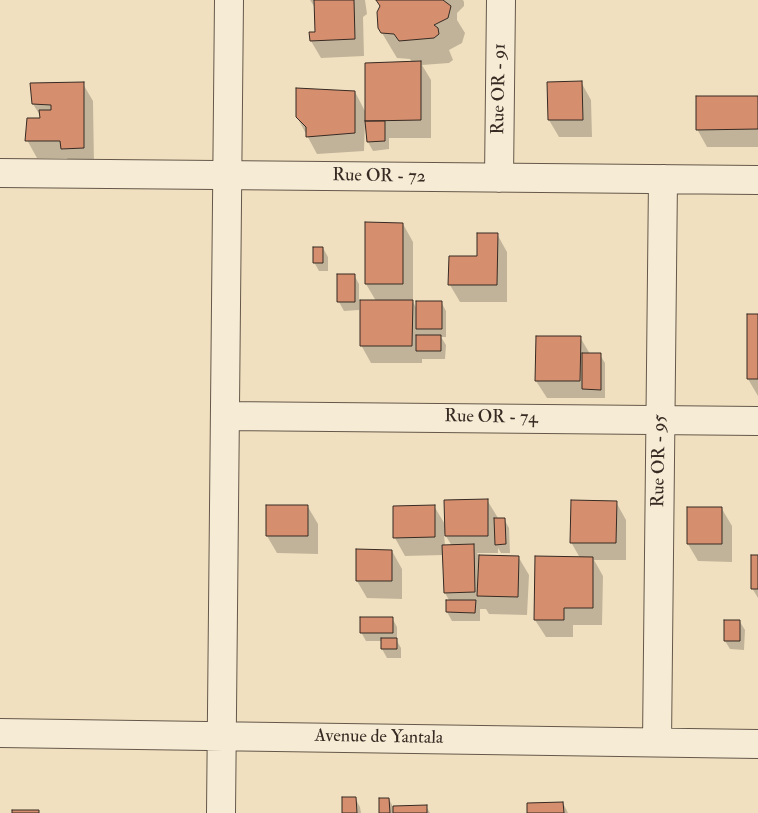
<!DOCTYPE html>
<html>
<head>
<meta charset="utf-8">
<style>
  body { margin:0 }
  canvas { display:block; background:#f1e0bf }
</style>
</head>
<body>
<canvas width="758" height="813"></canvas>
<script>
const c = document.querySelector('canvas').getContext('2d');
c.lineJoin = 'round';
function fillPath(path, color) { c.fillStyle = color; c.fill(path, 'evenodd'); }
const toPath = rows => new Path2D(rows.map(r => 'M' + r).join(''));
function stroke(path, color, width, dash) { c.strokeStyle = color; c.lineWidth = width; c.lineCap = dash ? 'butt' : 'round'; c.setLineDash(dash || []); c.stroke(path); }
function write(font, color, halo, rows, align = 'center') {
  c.font = font + ' "IM FELL Double Pica",serif'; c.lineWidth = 5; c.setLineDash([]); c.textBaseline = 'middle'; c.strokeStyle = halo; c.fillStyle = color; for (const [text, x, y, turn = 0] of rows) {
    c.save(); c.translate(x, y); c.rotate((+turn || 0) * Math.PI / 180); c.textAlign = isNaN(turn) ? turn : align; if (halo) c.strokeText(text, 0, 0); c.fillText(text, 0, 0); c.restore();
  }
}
const shadow = toPath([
  [310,0,365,0,367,14,363,17,364,56,321,58,311,41,316,33,316,9],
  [377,0,463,0,464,2,464,6,457,13,457,20,465,33,462,43,449,50,453,60,449,63,422,65,431,80,431,138,389,138,389,149,373,151,368,142,367,123,365,123,364,151,317,154,297,117,355,92,366,113,412,62,410,59,397,58,382,33,381,7],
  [581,82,591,100,592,137,559,137,549,120],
  [83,84,93,101,94,165,72,166,67,158,37,158,27,140,41,117,33,104],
  [758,97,758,147,707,147,697,129],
  [403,224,413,242,413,302,418,311,441,302,446,311,446,337,441,337,446,345,445,359,422,359,422,363,371,363,361,345,376,301,366,284],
  [497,234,507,252,507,302,460,302,450,285,478,258],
  [323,248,328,257,328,271,319,271,314,262],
  [354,275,359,284,359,310,344,311,339,302],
  [758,316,758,396,748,379],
  [580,337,590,354,600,355,605,363,605,398,547,398,536,381],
  [487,500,498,518,504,519,509,528,510,553,501,553,498,548,498,553,477,553,479,556,519,558,529,575,527,615,489,614,486,609,480,609,480,621,452,621,447,612,450,602,445,593,444,555,405,556,395,538,394,507,434,506,446,526],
  [444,533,452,546,445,546],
  [616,502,626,520,626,560,594,560,603,576,602,625,573,625,573,637,546,637,535,620,580,558,571,542],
  [308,507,318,524,318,554,277,553,267,536],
  [722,509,732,526,732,562,698,561,688,544],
  [392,551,402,569,402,599,367,598,357,581],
  [758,557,758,598,752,588],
  [392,618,397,627,397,641,401,648,401,658,387,658,382,649,382,641,366,641,361,632],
  [740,622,745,630,744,650,730,649,725,641],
  [355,798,360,807,361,813,343,813],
  [389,799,393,807,426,806,430,813,380,813],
  [563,803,568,813,529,813]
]);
const building = toPath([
  [314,0,354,0,355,39,310,41,309,32,315,32,314,0],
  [376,0,443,0,451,6,448,18,434,25,438,28,439,34,434,38,399,41,394,34,381,33,378,28,377,12,380,6,376,0],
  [421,61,421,120,365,121,365,63,421,61],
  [582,81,583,120,548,120,547,82,582,81],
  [84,82,84,148,61,149,60,141,25,141,27,118,40,118,39,110,51,110,51,105,32,104,30,83,84,82],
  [296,88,355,91,355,133,306,137,306,127,296,117,296,88],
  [696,96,758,96,758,129,696,130,696,96],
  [365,121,385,121,385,141,367,142,365,121],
  [365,222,403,223,403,284,365,284,365,222],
  [477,233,498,233,497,285,448,285,449,256,477,256,477,233],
  [313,247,323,247,323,263,313,263,313,247],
  [337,274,355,274,355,302,337,302,337,274],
  [360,300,413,300,412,346,360,346,360,300],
  [416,301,442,301,442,329,416,329,416,301],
  [747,314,758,314,758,379,747,379,747,314],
  [416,335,441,335,441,351,416,351,416,335],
  [536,336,581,336,580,381,535,381,536,336],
  [582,353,601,353,601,390,582,389,582,353],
  [488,499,488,536,445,536,444,500,488,499],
  [571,500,617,501,616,543,570,543,571,500],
  [266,505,308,505,308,536,266,536,266,505],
  [435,505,435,537,393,538,393,506,435,505],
  [687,507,722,507,722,544,687,544,687,507],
  [494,518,505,518,506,544,495,545,494,518],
  [474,544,475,592,444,593,442,545,474,544],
  [356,549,392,550,392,581,356,581,356,549],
  [479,555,519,556,518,597,477,596,479,555],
  [751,555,758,555,758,589,751,589,751,555],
  [535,556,593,557,593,608,564,608,564,620,534,620,535,556],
  [446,600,476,600,475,613,446,612,446,600],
  [360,617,393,617,393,633,360,633,360,617],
  [724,620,740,620,740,641,724,641,724,620],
  [381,638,397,638,397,649,381,649,381,638],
  [342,797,356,797,357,813,342,813,342,797],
  [379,798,389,798,390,813,379,813,379,798],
  [563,802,564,813,527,813,527,803,563,802],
  [427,805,427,813,393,813,393,806,427,805],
  [12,810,39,810,39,813,12,813,12,810]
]);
const street = toPath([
  [0,173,758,180],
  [499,178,501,0],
  [225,416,758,421],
  [0,733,758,744],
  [657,742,663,179],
  [221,813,229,0]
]);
const streetNames = [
  ["Rue OR - 91",500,89,-89],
  ["Rue OR - 72",379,177,1],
  ["Rue OR - 74",491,418,1],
  ["Rue OR - 95",660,461,-89],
  ["Avenue de Yantala",379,738,1]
];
fillPath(shadow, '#0003');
fillPath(building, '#d58f6e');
stroke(building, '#362a23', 1);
stroke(street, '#65584a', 30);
stroke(street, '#f6ebd5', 28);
write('18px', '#362a23', '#f6ebd5', streetNames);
</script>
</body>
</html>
